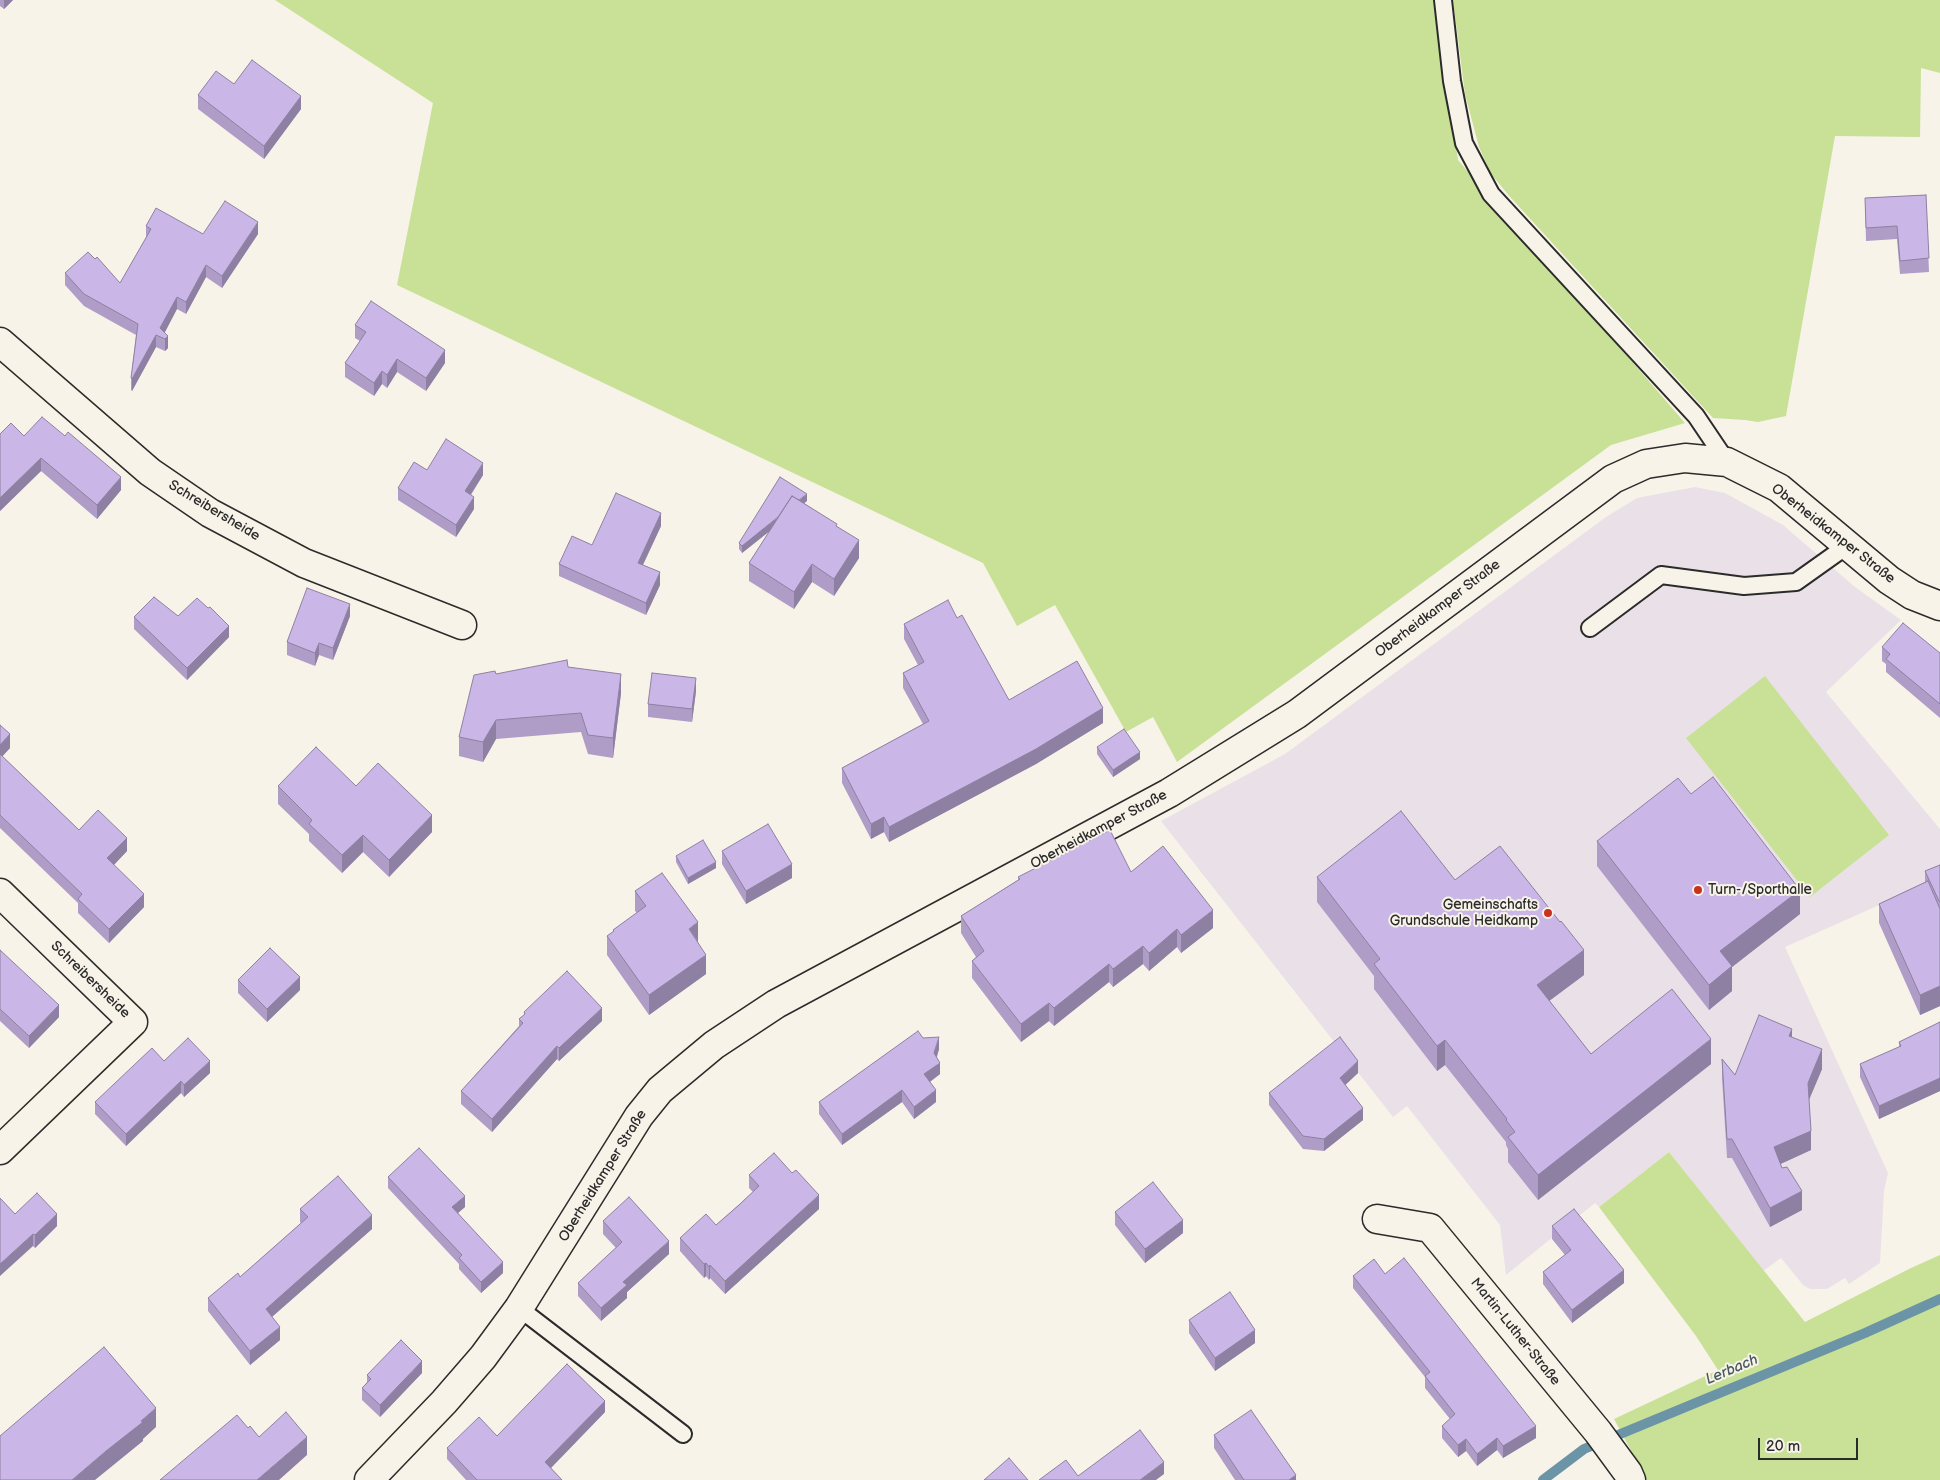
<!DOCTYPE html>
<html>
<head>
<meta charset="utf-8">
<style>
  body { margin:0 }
  #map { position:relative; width:1940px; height:1480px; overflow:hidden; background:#f7f3e8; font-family:"Balsamiq Sans",sans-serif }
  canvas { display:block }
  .scale { position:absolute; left:1758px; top:1438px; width:100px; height:22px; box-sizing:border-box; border:2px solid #2b2b2b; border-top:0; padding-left:6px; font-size:15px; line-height:18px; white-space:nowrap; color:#2b2b2b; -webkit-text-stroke:4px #f7f3e8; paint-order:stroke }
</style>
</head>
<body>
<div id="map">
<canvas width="1940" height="1480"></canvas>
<div class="scale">20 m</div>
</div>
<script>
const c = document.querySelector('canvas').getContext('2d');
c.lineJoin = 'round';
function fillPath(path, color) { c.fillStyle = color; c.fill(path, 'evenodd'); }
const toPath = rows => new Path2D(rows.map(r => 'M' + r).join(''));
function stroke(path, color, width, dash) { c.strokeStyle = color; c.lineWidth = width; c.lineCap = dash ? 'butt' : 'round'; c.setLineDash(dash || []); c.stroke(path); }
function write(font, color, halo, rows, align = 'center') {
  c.font = font + ' "Balsamiq Sans",sans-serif'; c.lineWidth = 4; c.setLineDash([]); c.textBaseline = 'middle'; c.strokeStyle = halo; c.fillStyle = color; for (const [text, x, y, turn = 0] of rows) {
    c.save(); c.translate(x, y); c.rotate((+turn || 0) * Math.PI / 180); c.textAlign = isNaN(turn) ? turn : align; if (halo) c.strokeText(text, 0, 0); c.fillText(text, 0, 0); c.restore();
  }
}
const built = toPath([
  [1695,487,1725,493,1783,525,1855,587,1901,620,1826,692,1940,829,1940,878,1785,947,1888,1173,1884,1191,1880,1263,1849,1284,1845,1278,1827,1289,1810,1289,1803,1285,1781,1258,1763,1271,1669,1152,1599,1207,1595,1203,1506,1275,1500,1225,1407,1106,1393,1117,1161,821,1285,754,1606,517,1637,498]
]);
const green = toPath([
  [275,0,1436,0,1458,160,1685,423,1611,445,1177,762,1153,717,1126,732,1055,605,1017,626,983,563,397,285,433,103],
  [1453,0,1940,0,1940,73,1921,68,1920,137,1835,136,1786,416,1758,422,1745,420,1713,418,1511,198,1491,174,1479,147,1465,94],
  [1765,676,1889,835,1810,897,1686,738],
  [1669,1152,1805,1322,1911,1268,1940,1255,1940,1480,1647,1480,1614,1419,1718,1370,1696,1336,1599,1207]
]);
const stream = toPath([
  [1543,1480,1584,1449,1865,1333,1940,1299]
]);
const lane = toPath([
  [1443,0,1452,81,1464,143,1491,194,1696,416,1727,462],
  [1590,628,1661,575,1744,586,1796,582,1848,545],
  [519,1308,683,1434]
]);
const street = toPath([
  [0,342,150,472,210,513,304,563,462,625],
  [0,893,133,1022,0,1150],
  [1377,1219,1430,1228,1598,1432,1628,1473,1631,1480],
  [369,1480,444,1402,483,1357,519,1308,639,1116,660,1090,714,1045,776,1004,1169,793,1297,714,1613,479,1646,464,1685,458,1727,462,1779,488,1889,580,1912,595,1940,606]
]);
const wall = toPath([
  [0,0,13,0,4,9,0,6],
  [234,84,301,109,264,159,198,109,198,95],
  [1926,195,1929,272,1900,274,1897,239,1866,241,1865,198],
  [146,226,203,234,258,234,222,288,206,277,186,314,177,309,164,332,168,348,165,351,156,347,132,391,131,390,131,378,136,335,84,306,65,285,65,273,95,259,120,283,146,238],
  [355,325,445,363,426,391,397,372,387,388,382,384,374,396,345,377,345,363,360,341,355,338],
  [0,434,24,436,65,436,121,490,97,519,41,471,0,511],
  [427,470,483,475,471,495,474,509,456,537,398,500,398,488],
  [807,501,804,503,837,526,859,558,834,596,812,582,794,609,749,581,749,563,770,531,742,553,739,549,739,543],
  [661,526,643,565,660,585,646,615,559,576,559,564,592,545],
  [178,616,229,637,187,680,134,629,134,617],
  [350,616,333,660,319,655,315,666,287,655,287,642],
  [957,618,1009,700,1103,723,1036,764,889,842,884,832,871,839,842,783,842,768,923,724,903,688,903,673,918,665,904,639,904,624],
  [1882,647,1940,653,1940,718,1886,672,1886,664,1882,661],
  [568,667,621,693,613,758,588,754,581,732,496,739,483,762,459,756,459,737,496,674],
  [696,691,692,722,648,717,648,704],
  [0,725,10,748,2,756,79,830,127,851,114,865,144,907,109,943,78,913,78,903,0,828],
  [1097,747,1140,759,1113,777,1097,754],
  [278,786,356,786,432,832,389,877,363,852,342,873,309,841,309,834,278,804],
  [1691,794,1800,914,1732,967,1732,991,1709,1010,1597,866,1597,841],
  [722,851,792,878,746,904,722,864],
  [676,856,716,868,688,884,676,862],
  [1940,865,1940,1006,1920,1015,1879,923,1879,904,1925,882,1925,871],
  [1131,872,1213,928,1181,953,1177,947,1149,971,1143,964,1113,987,1109,982,1054,1026,1049,1021,1021,1042,972,978,972,961,976,957,961,933,961,916,1018,880,1018,877],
  [1317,877,1455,880,1584,975,1549,1001,1591,1054,1711,1064,1538,1200,1508,1162,1508,1149,1506,1145,1506,1142,1445,1065,1437,1071,1374,989,1374,976,1317,902],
  [635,891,698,942,706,974,649,1015,607,955,607,936,613,932,613,930,637,913,635,911],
  [0,950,59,1017,29,1048,0,1021],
  [238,980,300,990,267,1022,238,993],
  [524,1012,602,1021,559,1061,557,1059,492,1132,461,1104,461,1091,519,1026,519,1019,524,1015],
  [1940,1022,1940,1091,1879,1119,1860,1077,1860,1064,1899,1047,1899,1042],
  [1792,1037,1822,1069,1809,1100,1811,1150,1780,1164,1802,1210,1770,1227,1732,1158,1727,1158,1722,1078,1722,1059,1735,1075],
  [923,1038,939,1049,937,1057,940,1074,930,1082,936,1102,914,1119,902,1102,842,1145,819,1114,819,1102],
  [164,1061,210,1073,184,1097,181,1093,126,1146,95,1114,95,1102],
  [1358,1073,1345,1085,1363,1120,1324,1151,1303,1149,1269,1105,1269,1093],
  [749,1175,819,1209,725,1294,710,1278,709,1280,706,1276,704,1278,680,1251,680,1238,716,1225,753,1192,749,1188],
  [388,1177,465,1207,458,1213,503,1273,481,1293,459,1269,459,1264,388,1188],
  [300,1209,372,1229,272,1317,280,1340,250,1365,208,1311,208,1298,240,1277,301,1223,300,1222],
  [1115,1212,1183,1233,1145,1263,1115,1225],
  [15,1214,57,1226,35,1248,33,1246],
  [603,1221,669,1254,627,1292,627,1298,601,1321,578,1296,578,1283,616,1248,603,1234],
  [1552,1226,1624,1283,1572,1323,1543,1284,1543,1272,1565,1255,1552,1239],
  [1385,1274,1536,1438,1503,1458,1497,1450,1477,1466,1466,1451,1458,1457,1442,1438,1442,1426,1450,1419,1425,1388,1425,1377,1353,1288,1353,1276],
  [1189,1320,1255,1343,1215,1371,1189,1333],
  [422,1373,380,1417,362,1400,362,1388,367,1382,367,1375],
  [605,1412,551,1468,562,1480,466,1480,447,1459,447,1448],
  [1214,1435,1296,1480,1235,1480,1214,1448]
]);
const shadedWall = toPath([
  [4,0,13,0,4,9],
  [301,96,301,109,264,159,264,146],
  [258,222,258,234,222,288,222,276],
  [206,265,206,277,186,314,186,302],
  [177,297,177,309,162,338,160,328],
  [156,335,156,347,132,391,132,379],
  [168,336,168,348,165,351,165,339],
  [445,350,445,363,426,391,426,378],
  [397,359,397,372,387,388,387,375],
  [382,371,382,384,374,396,374,383],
  [41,458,41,471,0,511,0,498],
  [483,463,483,475,465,503,465,491],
  [121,477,121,490,97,519,97,505],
  [807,494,807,501,742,553,742,546],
  [474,497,474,509,456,537,456,525],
  [661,513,661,526,638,575,638,563],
  [859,540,859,558,834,596,834,579],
  [812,564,812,582,794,609,794,592],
  [660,572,660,585,646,615,646,603],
  [350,604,350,616,333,660,333,648],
  [229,626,229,637,187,680,187,668],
  [319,643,319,655,315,666,315,653],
  [621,674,621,693,613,758,613,738],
  [696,678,696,691,692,722,692,709],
  [1103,708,1103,723,1036,764,889,842,889,827],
  [496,720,496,739,483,762,483,742],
  [10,734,10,748,0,759,0,745],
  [1140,752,1140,759,1113,777,1113,770],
  [432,815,432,832,389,877,389,860],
  [884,817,884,832,871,839,871,824],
  [363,835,363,852,342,873,342,855],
  [127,838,127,851,107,872,107,858],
  [716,862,716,868,688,884,688,878],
  [792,864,792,878,746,904,746,891],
  [1800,890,1800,914,1732,967,1732,991,1709,1010,1709,985,1720,951],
  [144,894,144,907,109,943,109,929],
  [1213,910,1213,928,1181,953,1181,935],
  [698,922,698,942,689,929],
  [1177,929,1177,947,1149,971,1149,953],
  [1143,946,1143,964,1113,987,1113,969],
  [1584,950,1584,975,1537,1010,1537,985],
  [706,955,706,974,649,1015,649,995],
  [1109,964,1109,982,1054,1026,1054,1008],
  [300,977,300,990,267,1022,267,1009],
  [1940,986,1940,1006,1920,1015,1920,995],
  [1049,1003,1049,1021,1021,1042,1021,1024],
  [59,1005,59,1017,29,1048,29,1036],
  [602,1008,602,1021,559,1061,559,1048],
  [1792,1029,1792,1048,1789,1036],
  [939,1037,939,1049,934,1065,934,1053],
  [1711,1039,1711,1064,1538,1200,1538,1175],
  [1445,1040,1445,1065,1437,1071,1437,1046],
  [557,1046,557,1059,492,1132,492,1119],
  [1822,1049,1822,1069,1808,1102,1808,1083],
  [210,1061,210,1073,184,1097,184,1085],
  [1358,1061,1358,1073,1340,1090,1340,1078],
  [940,1063,940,1074,924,1086,924,1074],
  [1940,1078,1940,1091,1879,1119,1879,1106],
  [181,1081,181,1093,126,1146,126,1134],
  [902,1090,902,1102,842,1145,842,1134],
  [936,1090,936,1102,914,1119,914,1107],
  [1363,1108,1363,1120,1324,1151,1324,1139],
  [1811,1131,1811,1150,1774,1167,1774,1147],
  [1802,1191,1802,1210,1770,1227,1770,1208],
  [819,1195,819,1209,725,1294,725,1281],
  [465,1196,465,1207,452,1218,452,1207],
  [57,1214,57,1226,35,1248,35,1235],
  [372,1215,372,1229,266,1322,266,1309],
  [1183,1220,1183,1233,1145,1263,1145,1249],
  [33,1234,33,1246,0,1276,0,1264],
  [669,1241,669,1254,627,1292,627,1298,601,1321,601,1308,623,1282],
  [503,1262,503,1273,481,1293,481,1282],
  [706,1263,706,1276,704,1278,704,1264],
  [710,1265,710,1278,709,1280,709,1267],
  [1624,1270,1624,1283,1572,1323,1572,1310],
  [280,1327,280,1340,250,1365,250,1351],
  [1255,1330,1255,1343,1215,1371,1215,1358],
  [422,1361,422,1373,380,1417,380,1405],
  [605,1401,605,1412,545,1474,545,1462],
  [156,1408,156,1427,143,1439,143,1441,95,1480,72,1480],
  [1536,1426,1536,1438,1503,1458,1503,1446],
  [307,1437,307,1455,279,1480,257,1480],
  [1497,1438,1497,1450,1477,1466,1477,1454],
  [1466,1439,1466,1451,1458,1457,1458,1445],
  [1164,1462,1164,1474,1156,1480,1140,1480],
  [1296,1475,1296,1480,1289,1480]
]);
const building = toPath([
  [252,60,301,96,264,146,198,95,216,71,234,84,252,60],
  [1926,195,1929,258,1900,261,1897,226,1866,228,1865,198,1926,195],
  [225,201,258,222,222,276,206,265,186,302,177,297,160,328,168,336,165,339,156,335,132,379,131,378,138,324,84,294,65,273,88,252,95,259,97,257,120,283,151,229,146,226,156,208,203,234,225,201],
  [371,301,445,350,426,378,397,359,387,375,382,371,374,383,345,363,366,332,355,325,371,301],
  [42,417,65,436,68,432,121,477,97,505,41,458,0,498,0,434,11,423,24,436,42,417],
  [446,439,483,463,465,491,474,497,456,525,398,488,414,462,427,470,446,439],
  [780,477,807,494,799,500,792,496,778,517,742,546,739,543,780,477],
  [616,493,661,513,638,563,660,572,646,603,559,564,572,536,592,545,616,493],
  [792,496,837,524,836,526,859,540,834,579,812,564,794,592,749,563,792,496],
  [307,588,350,604,333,648,319,643,315,653,287,642,307,588],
  [154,597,178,616,197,598,208,608,210,607,229,626,187,668,134,617,154,597],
  [948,600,957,618,962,615,1009,700,1077,661,1103,708,1036,749,889,827,884,817,871,824,842,768,929,721,903,673,924,662,904,624,948,600],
  [1903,623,1940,653,1940,704,1886,659,1890,654,1882,647,1903,623],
  [567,660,568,667,621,674,613,738,588,735,581,713,496,720,483,742,459,737,474,675,495,671,496,674,567,660],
  [652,673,696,678,692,709,648,704,652,673],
  [0,725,10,734,0,745,0,725],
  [1124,729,1140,752,1113,770,1097,747,1124,729],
  [316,747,356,786,378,763,432,815,389,860,363,835,342,855,309,824,312,820,278,786,316,747],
  [0,754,79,830,98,810,127,838,107,858,144,894,109,929,78,899,82,894,0,815,0,754],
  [1713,777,1800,890,1720,951,1732,966,1709,985,1597,841,1678,778,1691,794,1713,777],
  [1401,811,1455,880,1500,846,1560,922,1561,921,1584,950,1537,985,1591,1054,1672,989,1711,1039,1538,1175,1508,1137,1515,1132,1506,1120,1507,1119,1445,1040,1437,1046,1374,964,1380,959,1317,877,1401,811],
  [768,824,792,864,746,891,722,851,768,824],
  [1110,830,1131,872,1163,846,1213,910,1181,935,1177,929,1149,953,1143,946,1113,969,1109,964,1054,1008,1049,1003,1021,1024,972,961,984,951,961,916,1020,879,1018,877,1110,830],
  [703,840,716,862,688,878,676,856,703,840],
  [1940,865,1940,901,1939,901,1925,871,1940,865],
  [662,873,698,922,689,929,706,955,649,995,607,936,614,931,613,930,646,906,635,891,662,873],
  [1928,881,1940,909,1940,986,1920,995,1879,904,1928,881],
  [270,948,300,977,267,1009,238,980,270,948],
  [0,950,59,1005,29,1036,0,1009,0,950],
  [567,971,602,1008,559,1048,557,1046,492,1119,461,1091,523,1023,519,1019,525,1014,524,1012,567,971],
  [1759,1015,1792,1029,1789,1036,1822,1049,1808,1083,1811,1131,1774,1147,1782,1168,1787,1167,1802,1191,1770,1208,1732,1139,1727,1139,1722,1059,1735,1075,1759,1015],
  [1940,1022,1940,1078,1879,1106,1860,1064,1901,1046,1899,1042,1940,1022],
  [918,1031,923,1038,939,1037,934,1053,940,1063,924,1074,936,1090,914,1107,902,1090,842,1134,819,1102,918,1031],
  [1340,1037,1358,1061,1340,1078,1363,1108,1324,1139,1303,1136,1269,1093,1340,1037],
  [188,1038,210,1061,184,1085,181,1081,126,1134,95,1102,152,1048,164,1061,188,1038],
  [419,1148,465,1196,452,1207,503,1262,481,1282,459,1258,462,1255,388,1177,419,1148],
  [774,1153,792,1173,796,1170,819,1195,725,1281,710,1265,709,1267,706,1263,704,1264,680,1238,706,1214,716,1225,739,1205,759,1186,749,1175,774,1153],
  [338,1176,372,1215,266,1309,280,1327,250,1351,208,1298,238,1273,240,1277,308,1217,300,1209,338,1176],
  [1153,1182,1183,1220,1145,1249,1115,1212,1153,1182],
  [37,1193,57,1214,35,1235,33,1234,0,1264,0,1198,15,1214,37,1193],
  [629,1197,669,1241,623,1282,627,1285,601,1308,578,1283,622,1242,603,1221,629,1197],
  [1574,1209,1624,1270,1572,1310,1543,1272,1571,1250,1552,1226,1574,1209],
  [1404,1258,1536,1426,1503,1446,1497,1438,1477,1454,1466,1439,1458,1445,1442,1426,1455,1414,1425,1376,1430,1372,1353,1276,1374,1259,1385,1274,1404,1258],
  [1230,1292,1255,1330,1215,1358,1189,1320,1230,1292],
  [401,1340,422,1361,380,1405,362,1388,371,1379,367,1375,401,1340],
  [104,1347,156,1408,141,1421,143,1422,106,1451,72,1480,0,1480,0,1436,104,1347],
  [567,1364,605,1401,545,1462,562,1480,477,1480,447,1448,479,1417,497,1436,567,1364],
  [1251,1410,1296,1475,1289,1480,1244,1480,1214,1435,1251,1410],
  [286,1412,307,1437,257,1480,160,1480,237,1415,248,1428,250,1426,259,1437,286,1412],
  [1140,1430,1164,1462,1140,1480,1039,1480,1066,1460,1078,1476,1140,1430],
  [1009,1458,1028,1480,984,1480,1009,1458]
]);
const markers = [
  [1698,890,5,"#c8321e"],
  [1548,913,5,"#c8321e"]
];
const streetNames = [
  ["Schreibersheide",214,511,31],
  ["Oberheidkamper Straße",1833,534,38],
  ["Oberheidkamper Straße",1438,609,-37],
  ["Oberheidkamper Straße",1099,830,-28],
  ["Schreibersheide",90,980,44],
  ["Oberheidkamper Straße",603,1176,-58],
  ["Martin-Luther-Straße",1515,1332,51]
];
const poiNames = [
  ["Turn-/Sporthalle",1708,890],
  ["Gemeinschafts",1538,905,"right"],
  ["Grundschule Heidkamp",1538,921,"right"]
];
const waterNames = [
  ["Lerbach",1732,1370,-23]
];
fillPath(built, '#eae1e8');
fillPath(green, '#c8e197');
stroke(stream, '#6c94a7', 10);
stroke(lane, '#2b2b2b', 20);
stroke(street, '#2b2b2b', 31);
stroke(lane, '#f7f3e8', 16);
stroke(street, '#f7f3e8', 28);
fillPath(wall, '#af9dc7');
fillPath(shadedWall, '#8e80a2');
fillPath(building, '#cbb7e7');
stroke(building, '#8e80a2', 1);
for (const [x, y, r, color] of markers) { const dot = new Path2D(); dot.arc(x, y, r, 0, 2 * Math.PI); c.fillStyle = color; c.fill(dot); stroke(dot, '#f7f3e8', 2); }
write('14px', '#2b2b2b', '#f7f3e8', streetNames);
write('14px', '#2b2b2b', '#f7f3e8', poiNames, 'left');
write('italic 15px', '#46575f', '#f7f3e8', waterNames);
</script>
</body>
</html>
